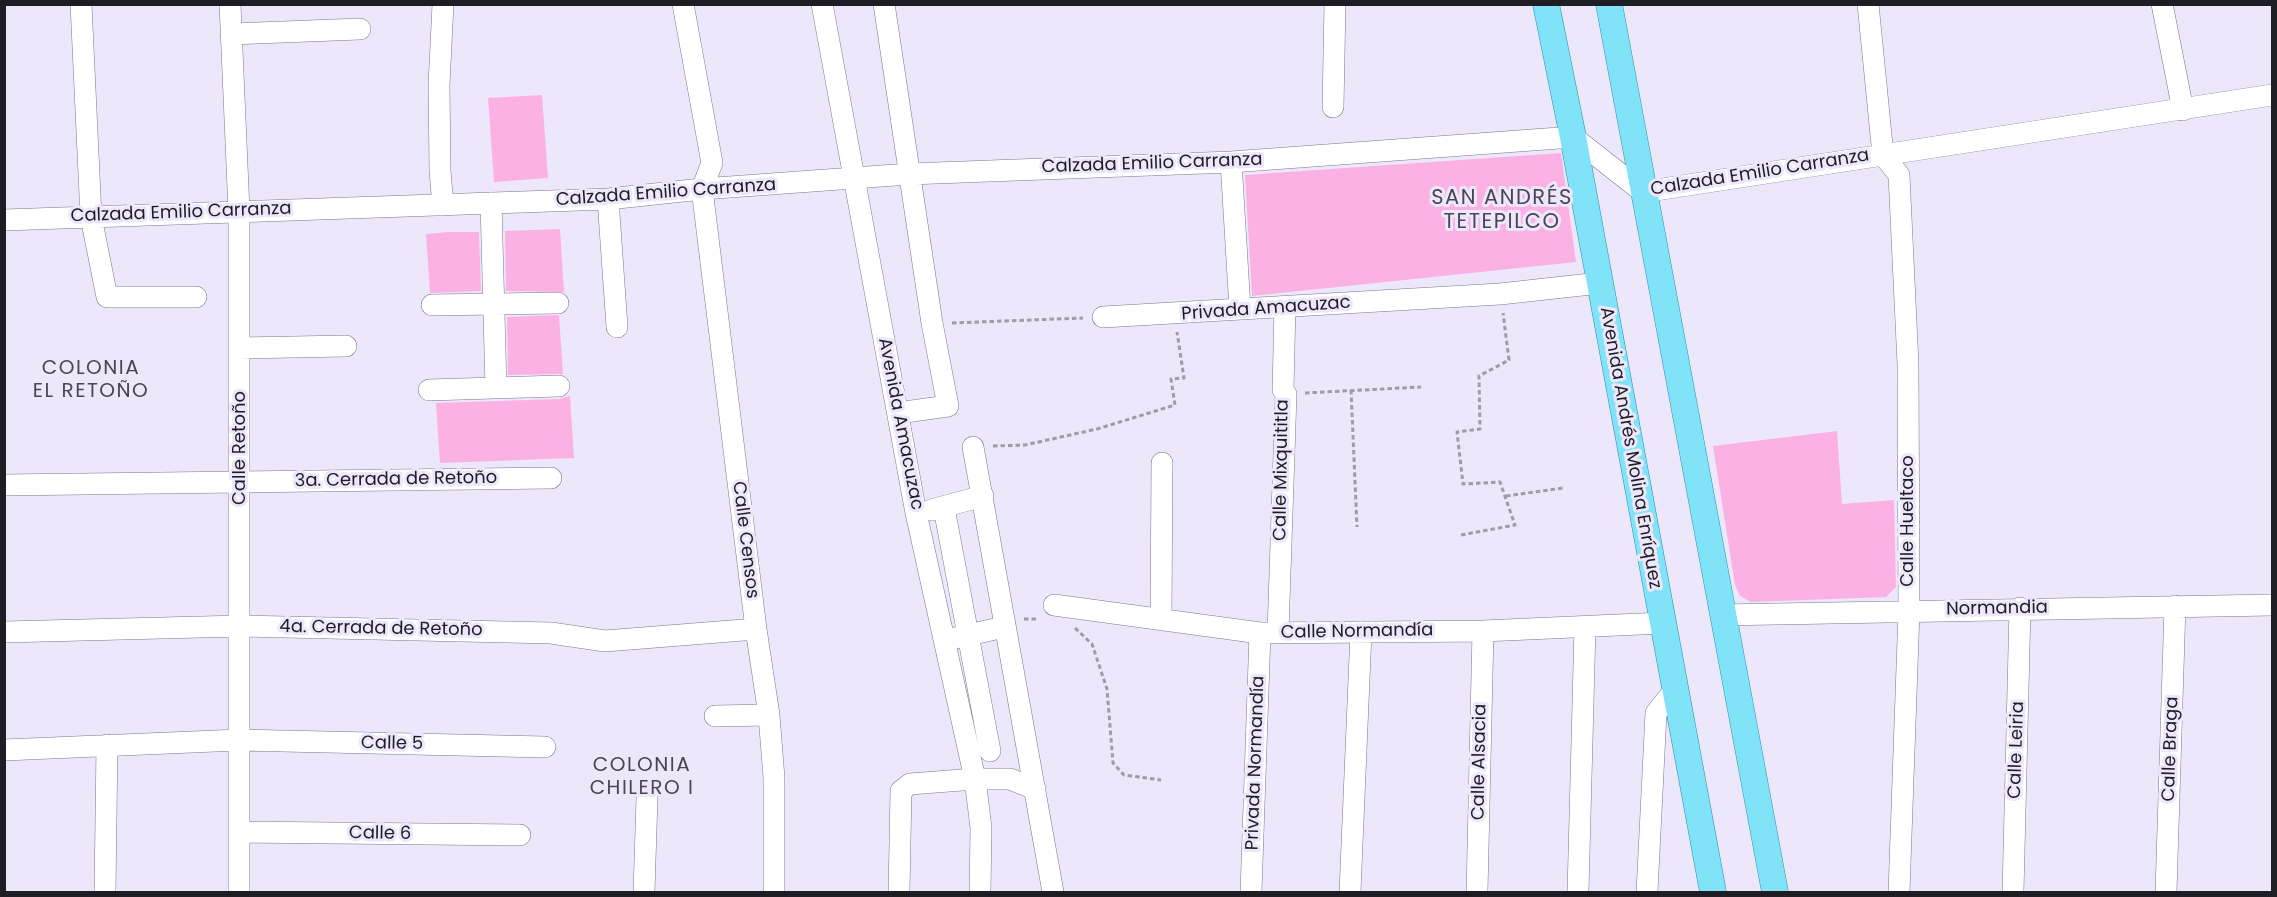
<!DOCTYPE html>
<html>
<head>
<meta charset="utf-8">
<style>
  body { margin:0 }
  #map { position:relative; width:2277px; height:897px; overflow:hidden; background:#ede7fb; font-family:Poppins,sans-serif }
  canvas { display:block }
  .frame { position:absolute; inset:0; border:6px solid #1f1d24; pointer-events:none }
</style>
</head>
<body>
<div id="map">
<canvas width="2277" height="897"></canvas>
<div class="frame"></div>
</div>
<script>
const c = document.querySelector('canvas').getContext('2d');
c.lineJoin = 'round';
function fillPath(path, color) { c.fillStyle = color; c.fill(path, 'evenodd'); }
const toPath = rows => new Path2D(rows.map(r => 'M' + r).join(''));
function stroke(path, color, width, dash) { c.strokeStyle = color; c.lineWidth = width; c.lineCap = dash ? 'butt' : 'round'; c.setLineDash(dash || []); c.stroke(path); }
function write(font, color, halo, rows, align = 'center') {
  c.font = font + ' Poppins,sans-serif'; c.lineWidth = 6; c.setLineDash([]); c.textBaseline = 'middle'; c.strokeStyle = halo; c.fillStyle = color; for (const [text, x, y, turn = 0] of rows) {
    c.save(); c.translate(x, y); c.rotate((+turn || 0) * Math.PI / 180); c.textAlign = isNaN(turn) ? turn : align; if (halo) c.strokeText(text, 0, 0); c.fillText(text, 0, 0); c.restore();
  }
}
const building = toPath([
  [542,95,548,178,494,182,488,98],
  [1561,153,1576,262,1252,296,1245,175],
  [560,229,564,292,506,291,505,231],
  [448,232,479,232,481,291,430,293,426,234],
  [559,315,563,374,508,375,507,317],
  [570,396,574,458,440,463,436,403,559,399],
  [1837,431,1842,504,1894,500,1896,587,1886,597,1751,602,1740,596,1735,585,1713,446]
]);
const path = toPath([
  [952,323,1083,318],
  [1351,390,1357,527],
  [1305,393,1421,387],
  [993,446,1025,445,1097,429,1175,405,1171,379,1184,378,1177,332],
  [1506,496,1563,488],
  [1461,535,1515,525,1500,482,1463,484,1457,432,1480,429,1479,376,1509,360,1503,313],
  [1024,619,1039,619],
  [1075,628,1092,644,1107,689,1113,763,1124,775,1161,780]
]);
const minor = toPath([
  [81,4,91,217,107,297,196,297],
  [230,4,239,211,239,892],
  [443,4,439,85,440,171,443,205],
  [683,4,712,163,702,189,756,629,769,715,774,778,774,892],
  [822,4,916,513,975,779,981,828,980,892],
  [884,4,932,323,948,406,898,413],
  [1868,4,1883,155,1899,175,1908,364,1909,611,1899,892],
  [2162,4,2183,110],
  [231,34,360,29],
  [1333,107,1335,4],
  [1231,162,1240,309],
  [608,199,617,327],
  [491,203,496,388],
  [4,220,608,199,702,189,909,174,1231,162,1573,137,1643,192,2272,95],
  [432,305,558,303],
  [1103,317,1500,294,1600,283],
  [239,348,346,346],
  [429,390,559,386],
  [973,447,1053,892],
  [4,485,551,478],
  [944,508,990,751],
  [931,510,983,496],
  [1054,605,1260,633,1483,631,1663,623],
  [1721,615,2272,605],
  [1161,619,1162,463],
  [4,632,241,626,551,633,605,641,756,629],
  [1278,633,1286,394,1283,390,1285,307],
  [955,638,1004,627],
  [715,716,769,715],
  [4,750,239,740,545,747],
  [240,832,520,835],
  [105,892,107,745],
  [644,892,647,798],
  [899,892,901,791,910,784,975,779,1010,779,1035,789],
  [1251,892,1260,633],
  [1350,892,1361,632],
  [1477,892,1483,631],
  [1578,892,1585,627],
  [1647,892,1656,713,1676,688],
  [2013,892,2020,608],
  [2166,892,2175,606]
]);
const major = toPath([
  [1546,4,1573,137,1713,892],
  [1609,4,1775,892]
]);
const streetNames = [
  ["Calzada Emilio Carranza",1152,164,-2],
  ["Calzada Emilio Carranza",1760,173,-9],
  ["Calzada Emilio Carranza",666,193,-4],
  ["Calzada Emilio Carranza",181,213,-2],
  ["Privada Amacuzac",1266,309,-4],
  ["Avenida Amacuzac",900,424,79],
  ["Calle Retoño",240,448,-90],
  ["Avenida Andrés Molina Enríquez",1630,448,80],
  ["Calle Mixquititla",1282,470,-89],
  ["3a. Cerrada de Retoño",396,480,-1],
  ["Calle Hueltaco",1908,521,-90],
  ["Calle Censos",745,540,83],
  ["Normandia",1997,609,-1],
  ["4a. Cerrada de Retoño",381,629,1],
  ["Calle Normandía",1357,632,-1],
  ["Calle 5",392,744,1],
  ["Calle Braga",2171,749,-88],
  ["Calle Leiria",2017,750,-88],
  ["Calle Alsacia",1480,762,-89],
  ["Privada Normandía",1256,763,-88],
  ["Calle 6",380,834,1]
];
const neighbourhoodNames = [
  ["COLONIA",91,369],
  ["EL RETOÑO",91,392],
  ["COLONIA",642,766],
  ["CHILERO I",642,789]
];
const quarterNames = [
  ["SAN ANDRÉS",1502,199],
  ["TETEPILCO",1502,223]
];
fillPath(building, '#fcb1e5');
stroke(minor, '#7c7788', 22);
stroke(major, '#2791ab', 27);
stroke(path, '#9f9baa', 3, [4.5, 3]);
stroke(minor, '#fff', 21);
stroke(major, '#80e3f8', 26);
write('18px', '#1f1d24', '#ede7fb', streetNames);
c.letterSpacing = '1.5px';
write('20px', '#4b4656', '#ede7fb', neighbourhoodNames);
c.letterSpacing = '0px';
c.letterSpacing = '1.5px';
write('21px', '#4b4656', '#ede7fb', quarterNames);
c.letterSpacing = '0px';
</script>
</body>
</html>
